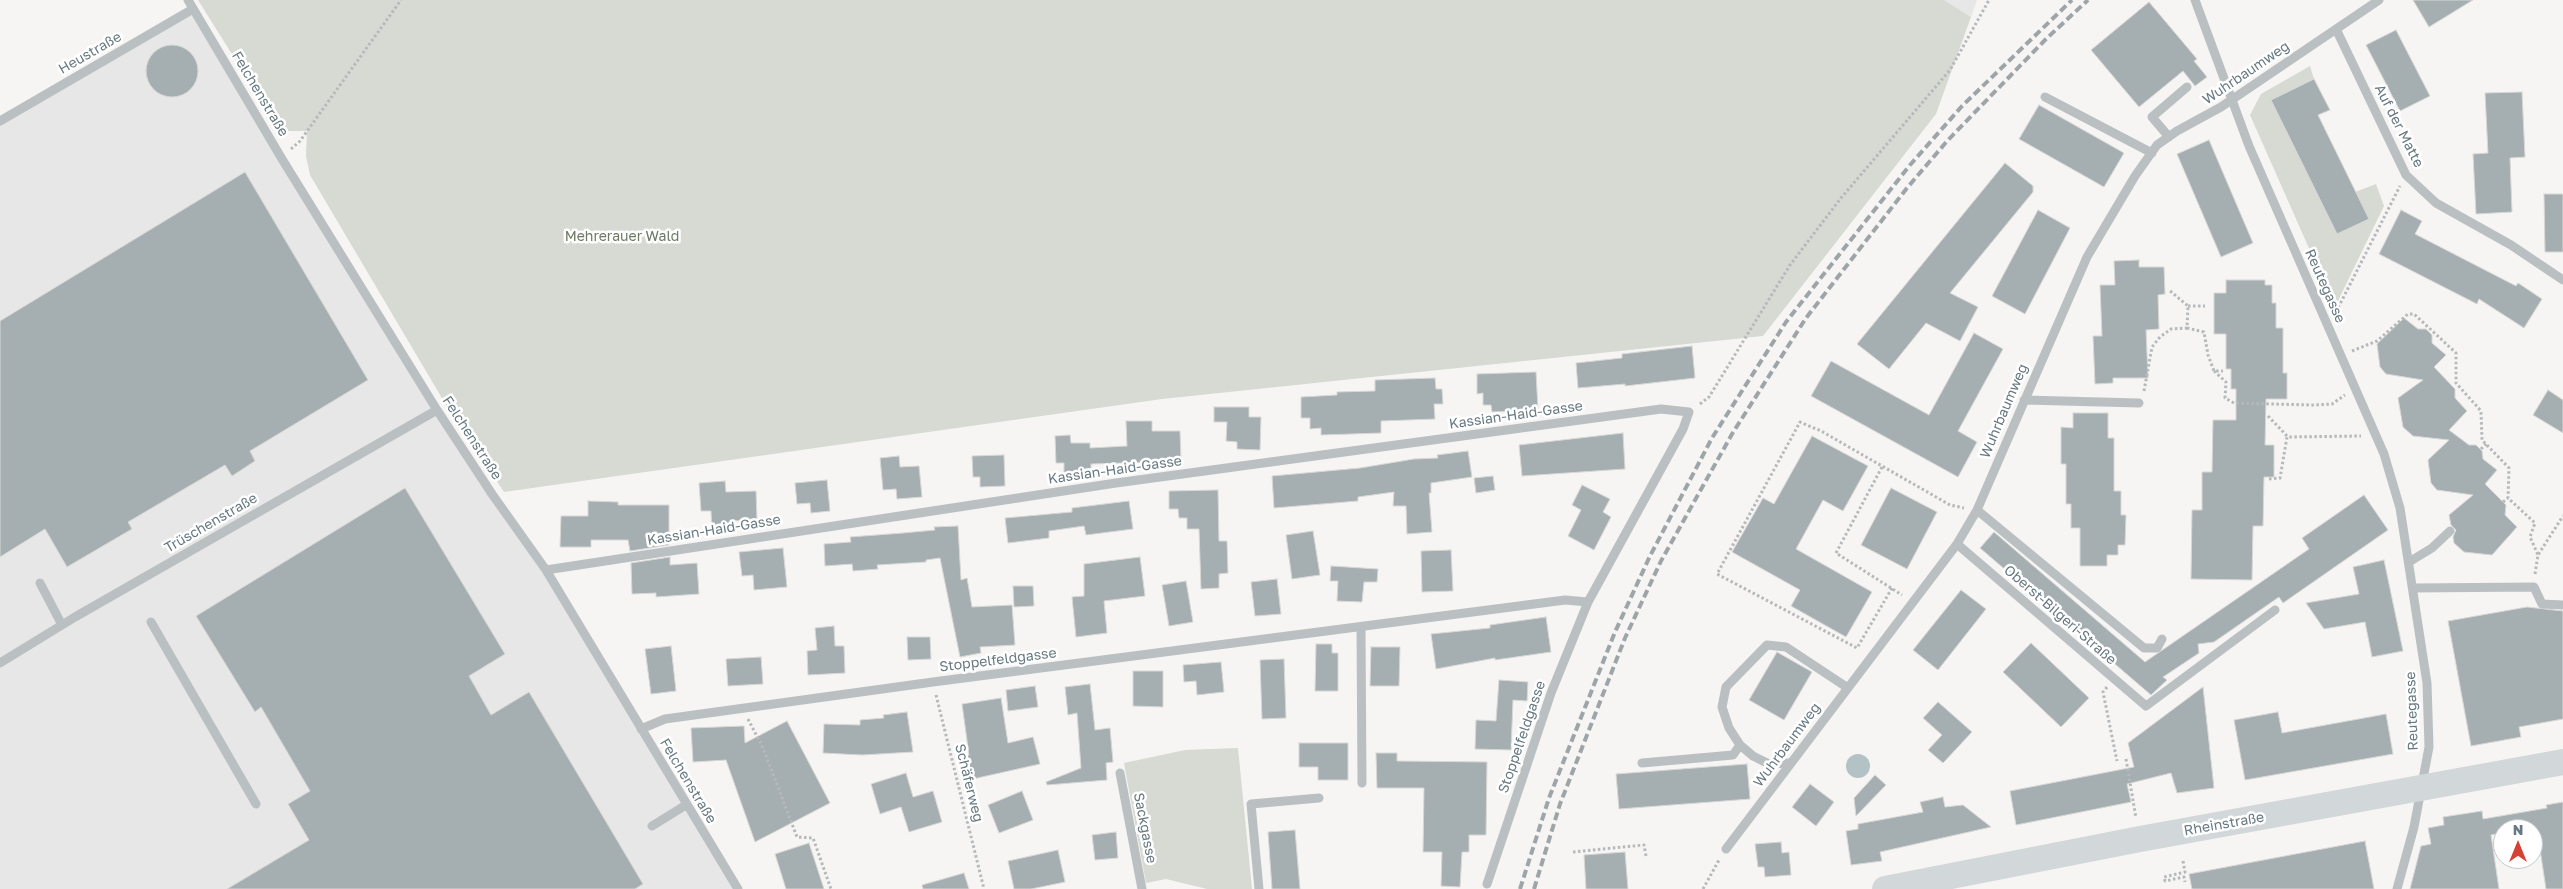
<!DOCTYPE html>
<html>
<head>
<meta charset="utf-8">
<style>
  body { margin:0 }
  #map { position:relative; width:2563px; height:889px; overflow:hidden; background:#f6f5f3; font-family:"Golos Text",sans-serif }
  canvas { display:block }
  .north { position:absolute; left:2493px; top:819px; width:50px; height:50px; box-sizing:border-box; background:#fff; border:1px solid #c2c9cd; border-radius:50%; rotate:0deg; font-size:14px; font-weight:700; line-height:20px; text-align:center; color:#677981 }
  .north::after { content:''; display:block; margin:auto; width:18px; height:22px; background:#d54133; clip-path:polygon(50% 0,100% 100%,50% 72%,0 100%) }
</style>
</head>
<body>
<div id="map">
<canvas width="2563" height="889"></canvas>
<div class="north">N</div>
</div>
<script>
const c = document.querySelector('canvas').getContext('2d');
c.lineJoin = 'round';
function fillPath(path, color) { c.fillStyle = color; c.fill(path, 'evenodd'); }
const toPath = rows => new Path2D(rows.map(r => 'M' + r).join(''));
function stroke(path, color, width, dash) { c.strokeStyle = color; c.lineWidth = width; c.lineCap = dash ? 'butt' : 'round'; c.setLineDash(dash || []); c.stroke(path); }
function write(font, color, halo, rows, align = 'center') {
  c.font = font + ' "Golos Text",sans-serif'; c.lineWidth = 5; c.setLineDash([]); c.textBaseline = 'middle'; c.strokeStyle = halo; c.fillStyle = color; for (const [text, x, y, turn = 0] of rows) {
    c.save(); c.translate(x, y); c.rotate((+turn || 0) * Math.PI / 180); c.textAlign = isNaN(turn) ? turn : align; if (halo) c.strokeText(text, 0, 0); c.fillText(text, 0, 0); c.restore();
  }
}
const built = toPath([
  [1944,0,1977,0,1971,17],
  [193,9,437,410,546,570,738,889,0,889,0,121]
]);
const green = toPath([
  [198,0,1944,0,1971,17,1936,114,1763,336,1162,399,504,492,446,405,310,175,306,156,307,131,283,131,277,126],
  [2310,66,2314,79,2271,100,2337,234,2369,219,2355,192,2376,184,2384,206,2335,307,2250,115,2261,94],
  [1238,748,1252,889,1207,889,1166,879,1146,883,1124,763,1185,750]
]);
const water = toPath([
  '1846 766a12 12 0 1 1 24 0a12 12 0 1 1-24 0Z'
]);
const building = toPath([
  [2413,0,2473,0,2429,27,2413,0],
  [2149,2,2197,59,2194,61,2207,77,2195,86,2183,71,2139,107,2091,50,2149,2],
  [2396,30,2430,96,2400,111,2366,45,2396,30],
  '146 71a26 26 0 1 1 52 0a26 26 0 1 1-52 0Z',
  [2314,79,2330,110,2318,115,2369,219,2337,234,2271,100,2314,79],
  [2522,92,2525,157,2510,158,2512,212,2476,214,2473,154,2488,153,2485,93,2522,92],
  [2039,105,2124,153,2104,187,2019,139,2039,105],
  [2209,140,2253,243,2221,257,2177,154,2209,140],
  [2005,163,2033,186,2033,192,1950,293,1978,307,1960,341,1926,323,1889,369,1857,344,2005,163],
  [245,172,368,380,250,451,255,461,232,476,225,465,128,522,132,529,67,567,45,529,0,557,0,321,245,172],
  [2544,194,2563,194,2563,252,2545,252,2544,194],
  [2038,210,2070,228,2025,314,1992,296,2038,210],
  [2401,210,2422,221,2415,234,2516,286,2518,283,2542,299,2524,328,2479,299,2477,304,2379,254,2401,210],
  [2139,260,2139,267,2164,267,2165,294,2158,295,2159,329,2146,330,2148,378,2113,378,2113,383,2095,384,2093,336,2102,336,2100,285,2115,285,2114,261,2139,260],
  [2226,280,2265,280,2265,285,2272,285,2272,303,2276,303,2276,328,2283,328,2283,373,2287,373,2287,399,2266,399,2265,445,2274,445,2274,477,2264,477,2263,526,2253,526,2252,580,2191,579,2192,510,2202,510,2202,472,2212,472,2213,420,2236,420,2236,389,2231,389,2231,369,2226,369,2226,334,2214,334,2214,293,2226,293,2226,280],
  [2404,318,2418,329,2426,329,2432,335,2432,343,2446,355,2434,367,2455,389,2455,398,2467,411,2449,430,2469,445,2476,445,2482,451,2483,459,2497,470,2485,484,2506,505,2505,515,2517,527,2492,555,2464,552,2454,543,2453,537,2456,530,2451,525,2449,515,2473,495,2437,490,2431,483,2428,460,2449,440,2413,436,2403,427,2398,398,2423,380,2386,374,2380,367,2377,344,2404,318],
  [1974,333,2003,349,1958,431,1977,442,1958,477,1811,396,1831,361,1929,415,1974,333],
  [1692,346,1695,378,1625,386,1625,384,1578,388,1576,363,1622,358,1622,354,1692,346],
  [1536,372,1538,410,1492,412,1491,405,1483,405,1483,393,1477,394,1477,374,1536,372],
  [1435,378,1436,389,1442,389,1443,404,1434,404,1435,419,1381,421,1381,433,1321,435,1321,428,1310,429,1310,418,1301,418,1301,397,1337,395,1337,392,1375,391,1375,380,1435,378],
  [2548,390,2563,400,2563,433,2533,415,2548,390],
  [1214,407,1249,407,1249,417,1261,417,1260,450,1237,449,1237,442,1226,441,1227,422,1214,422,1214,407],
  [2073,413,2108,413,2108,438,2114,438,2114,491,2121,491,2121,515,2126,515,2125,545,2118,545,2118,555,2107,555,2107,566,2080,566,2080,528,2071,528,2071,504,2066,504,2066,464,2061,464,2061,427,2073,428,2073,413],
  [1126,421,1152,421,1152,431,1180,431,1181,461,1091,464,1091,472,1064,473,1064,463,1056,463,1055,436,1070,435,1071,443,1090,443,1090,448,1127,446,1126,421],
  [1623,433,1625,469,1522,476,1519,445,1623,433],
  [1812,436,1868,466,1843,511,1823,500,1796,549,1872,592,1846,637,1791,606,1800,590,1732,552,1763,498,1774,504,1812,436],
  [1468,451,1472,477,1431,483,1431,493,1429,493,1432,532,1407,534,1406,506,1393,506,1394,492,1358,497,1358,501,1274,508,1272,476,1360,468,1414,459,1438,458,1437,455,1468,451],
  [1004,455,1005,486,980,487,980,477,973,477,972,456,1004,455],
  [899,456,900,467,919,466,922,497,897,499,896,489,883,490,880,458,899,456],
  [1493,476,1495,490,1476,493,1474,478,1493,476],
  [827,480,830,511,811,513,810,503,797,504,795,483,827,480],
  [725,481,726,492,756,491,757,520,730,521,730,533,712,534,711,511,701,511,699,483,725,481],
  [1582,485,1610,499,1603,512,1611,517,1594,550,1568,536,1581,510,1572,505,1582,485],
  [405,488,505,654,469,676,491,715,529,692,643,884,635,889,227,889,309,840,288,804,310,791,261,707,255,712,196,616,405,488],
  [1891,488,1937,512,1907,569,1861,545,1891,488],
  [1218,490,1219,541,1227,541,1228,573,1219,574,1219,588,1201,589,1199,529,1187,529,1187,518,1179,518,1178,509,1169,509,1169,491,1218,490],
  [2364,495,2388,530,2283,603,2279,597,2214,642,2198,644,2199,653,2163,677,2167,680,2151,695,1980,548,1994,532,2145,662,2309,549,2302,538,2364,495],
  [588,501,618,502,618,505,669,505,669,545,630,551,628,540,591,540,591,547,560,547,561,516,588,516,588,501],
  [1129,501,1133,529,1086,535,1084,526,1049,531,1049,538,1008,543,1005,518,1072,512,1072,508,1129,501],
  [958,526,961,580,967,578,972,607,1012,605,1015,645,980,647,981,653,960,657,940,558,926,560,926,562,877,565,878,569,853,571,852,564,825,566,824,544,851,542,850,537,903,533,935,530,934,527,958,526],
  [1313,531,1320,575,1292,579,1286,535,1313,531],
  [783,548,787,587,754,590,753,575,742,576,739,552,783,548],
  [1451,550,1453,591,1422,592,1421,551,1451,550],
  [670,557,670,565,697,563,699,594,656,597,656,593,632,594,631,563,670,557],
  [1140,557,1145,596,1104,601,1107,633,1076,637,1072,597,1084,596,1084,564,1140,557],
  [2384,560,2403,651,2372,657,2365,622,2324,629,2306,603,2359,594,2353,567,2384,560],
  [1331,566,1378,569,1377,582,1364,582,1362,602,1337,601,1338,581,1330,581,1331,566],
  [1277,579,1281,614,1255,616,1251,582,1277,579],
  [1186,581,1193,622,1169,626,1162,585,1186,581],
  [1013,586,1033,586,1034,606,1014,607,1013,586],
  [1961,590,1986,609,1938,670,1913,650,1961,590],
  [2527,607,2563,611,2563,719,2519,727,2521,737,2471,746,2448,621,2527,607],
  [1546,617,1551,652,1495,660,1495,658,1436,669,1431,634,1490,628,1490,625,1546,617],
  [834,626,835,646,844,646,845,673,808,675,807,651,817,650,815,628,834,626],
  [907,637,930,637,931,659,908,660,907,637],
  [2031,643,2089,698,2061,727,2003,672,2031,643],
  [1316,644,1332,644,1332,653,1338,653,1338,691,1315,691,1316,644],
  [671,646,676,691,651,694,645,649,671,646],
  [1371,647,1400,647,1399,686,1370,686,1371,647],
  [1777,652,1812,672,1784,720,1749,700,1777,652],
  [761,657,763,684,728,686,726,659,761,657],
  [1284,659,1286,718,1262,719,1260,660,1284,659],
  [1221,662,1224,692,1197,695,1196,681,1184,682,1183,665,1221,662],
  [1133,671,1163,671,1163,707,1133,706,1133,671],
  [1499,680,1528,682,1527,701,1513,700,1511,750,1475,749,1476,720,1496,721,1499,680],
  [1090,684,1095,730,1110,728,1113,762,1106,763,1107,780,1047,785,1046,782,1081,768,1077,713,1068,715,1065,687,1090,684],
  [1035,686,1038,707,1008,711,1006,690,1035,686],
  [2203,687,2214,788,2177,793,2171,773,2127,784,2131,802,2016,825,2010,791,2134,767,2128,743,2203,687],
  [1001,698,1008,743,1033,737,1040,764,964,781,959,758,969,755,962,704,1001,698],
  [1938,702,1972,732,1943,763,1928,750,1942,735,1923,718,1938,702],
  [907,712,913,752,862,755,823,753,824,724,860,725,860,720,884,718,883,715,907,712],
  [2278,712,2282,733,2386,714,2393,754,2245,780,2234,720,2278,712],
  [787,721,830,803,755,842,726,760,693,762,691,728,744,726,745,743,787,721],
  [1299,743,1348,743,1348,780,1318,780,1318,767,1299,767,1299,743],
  [1376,753,1397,753,1397,761,1487,762,1486,835,1469,835,1469,852,1462,852,1460,887,1441,886,1442,852,1423,852,1424,788,1377,788,1376,753],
  [1747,764,1750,799,1619,809,1616,774,1747,764],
  [906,773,913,797,933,791,942,822,909,832,901,807,880,814,871,784,906,773],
  [1875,775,1886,785,1856,816,1854,798,1875,775],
  [1810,784,1834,802,1816,826,1792,807,1810,784],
  [1022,791,1033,820,999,833,988,805,1022,791],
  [1943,797,1945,807,1963,805,1991,827,1880,852,1882,861,1851,865,1846,831,1858,829,1858,824,1923,812,1920,802,1943,797],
  [2563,802,2563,889,2546,889,2537,829,2503,829,2503,833,2491,835,2499,889,2410,889,2421,846,2431,844,2428,828,2444,825,2443,817,2482,811,2483,819,2547,808,2546,805,2563,802],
  [1295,830,1300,889,1272,889,1268,832,1295,830],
  [1116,832,1118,858,1095,860,1092,835,1116,832],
  [2365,841,2374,889,2192,889,2189,874,2365,841],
  [1781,842,1782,853,1789,852,1791,875,1765,877,1764,867,1758,867,1755,844,1781,842],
  [809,843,824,889,786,889,775,854,809,843],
  [1058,850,1065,882,1031,889,1014,889,1008,861,1058,850],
  [1625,852,1628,889,1586,889,1584,855,1625,852],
  [964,873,969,889,923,889,922,885,964,873]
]);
const path = toPath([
  [291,149,300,141,401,0],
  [2188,306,2205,306],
  [2336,312,2400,186],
  [2187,328,2204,332,2208,355,2214,371,2223,371],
  [2352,351,2377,341,2408,314,2414,314,2456,353,2456,383,2481,411,2482,440,2509,468,2508,498,2535,523,2530,537,2538,555],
  [2214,371,2226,382,2225,398,2234,403,2313,405,2332,404,2345,395],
  [2144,391,2152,347,2160,337,2171,329,2187,328,2188,306,2169,290],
  [1700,404,1709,397,1790,265,1841,198,1950,70,1989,0],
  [2268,416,2288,437],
  [2481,449,2486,444],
  [1882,467,1836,553,1902,595],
  [2269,479,2280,478,2287,437,2361,436],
  [2503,502,2508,498],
  [2535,574,2538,555,2563,516],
  [1892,588,1857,648,1717,574,1800,422,1821,431,1950,505,1964,508],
  [2107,687,2103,692,2117,761],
  [936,695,984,889],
  [748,719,763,748,797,837,813,838,831,889],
  [2126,759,2136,818],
  [1573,852,1644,845,1646,856],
  [2183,861,2185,872,2164,877,2165,881,2184,877,2185,882],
  [1703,889,1719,860]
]);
const minor = toPath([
  [188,0,282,159,437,410,492,494,546,570,738,889],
  [2195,0,2249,146,2384,454,2400,508,2427,683,2429,747,2414,827,2397,889],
  [2336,29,2406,175,2436,203,2511,245,2563,280],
  [2045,97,2152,153],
  [0,121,193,9],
  [2169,137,2152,117,2187,87],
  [2024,400,2139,403],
  [1977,510,2144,648,2157,648,2162,639],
  [1957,544,2146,706,2275,610],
  [2409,562,2432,548,2450,531],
  [546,570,1116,483,1661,409,1689,412,1683,429,1588,602,1551,693,1487,884],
  [40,583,62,625],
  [2413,588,2534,587,2542,604,2563,605],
  [151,622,256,804],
  [1361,627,1362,783],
  [0,663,75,617,437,410],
  [641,729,665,719,933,682,1565,600,1588,602],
  [1642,763,1733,755,1740,745],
  [1789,763,1769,764,1753,756,1740,745,1729,728,1722,707,1726,687,1767,645,1786,647,1848,688],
  [1120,773,1142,889],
  [652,826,686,805],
  [1726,849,1957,544,1977,510,2087,257,2135,176,2157,145,2177,131,2221,107,2379,0],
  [1259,889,1251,804,1319,798]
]);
const major = toPath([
  [1885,889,2140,839,2563,762]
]);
const rail = toPath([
  [1520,889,1549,798,1615,632,1650,556,1712,438,1786,322,1910,165,1962,106,2072,0],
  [1534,889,1560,804,1625,638,1661,561,1732,434,1806,318,1907,188,1948,140,2046,39,2088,0]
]);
const streetNames = [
  ["Heustraße",90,53,-30],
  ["Wuhrbaumweg",2246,73,-34],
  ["Felchenstraße",260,94,59],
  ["Auf der Matte",2399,126,63],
  ["Reutegasse",2325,286,66],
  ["Wuhrbaumweg",2004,411,-67],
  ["Kassian-Haid-Gasse",1516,415,-8],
  ["Felchenstraße",472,438,57],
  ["Kassian-Haid-Gasse",1115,470,-8],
  ["Trüschenstraße",211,523,-30],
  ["Kassian-Haid-Gasse",714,530,-9],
  ["Oberst-Bilgeri-Straße",2060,615,41],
  ["Stoppelfeldgasse",998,660,-7],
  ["Reutegasse",2412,711,-92],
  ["Stoppelfeldgasse",1522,737,-71],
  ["Wuhrbaumweg",1787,745,-53],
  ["Felchenstraße",688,781,59],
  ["Schäferweg",969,783,76],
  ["Rheinstraße",2224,824,-10],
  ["Sackgasse",1145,828,79]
];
const parkNames = [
  ["Mehrerauer Wald",622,237]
];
fillPath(built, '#e6e7e6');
fillPath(green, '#d6dad2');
fillPath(water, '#b3c2c4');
fillPath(building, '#a5aeb1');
stroke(building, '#d7d7d5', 1);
stroke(path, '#b5b9bb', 3, [2.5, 2.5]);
stroke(minor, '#bac0c2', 9);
stroke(major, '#d2d8d9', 26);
stroke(rail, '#9da5a8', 4, [8, 4]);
write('14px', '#677981', '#fff', streetNames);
write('14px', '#6c7965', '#fff', parkNames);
</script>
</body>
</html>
